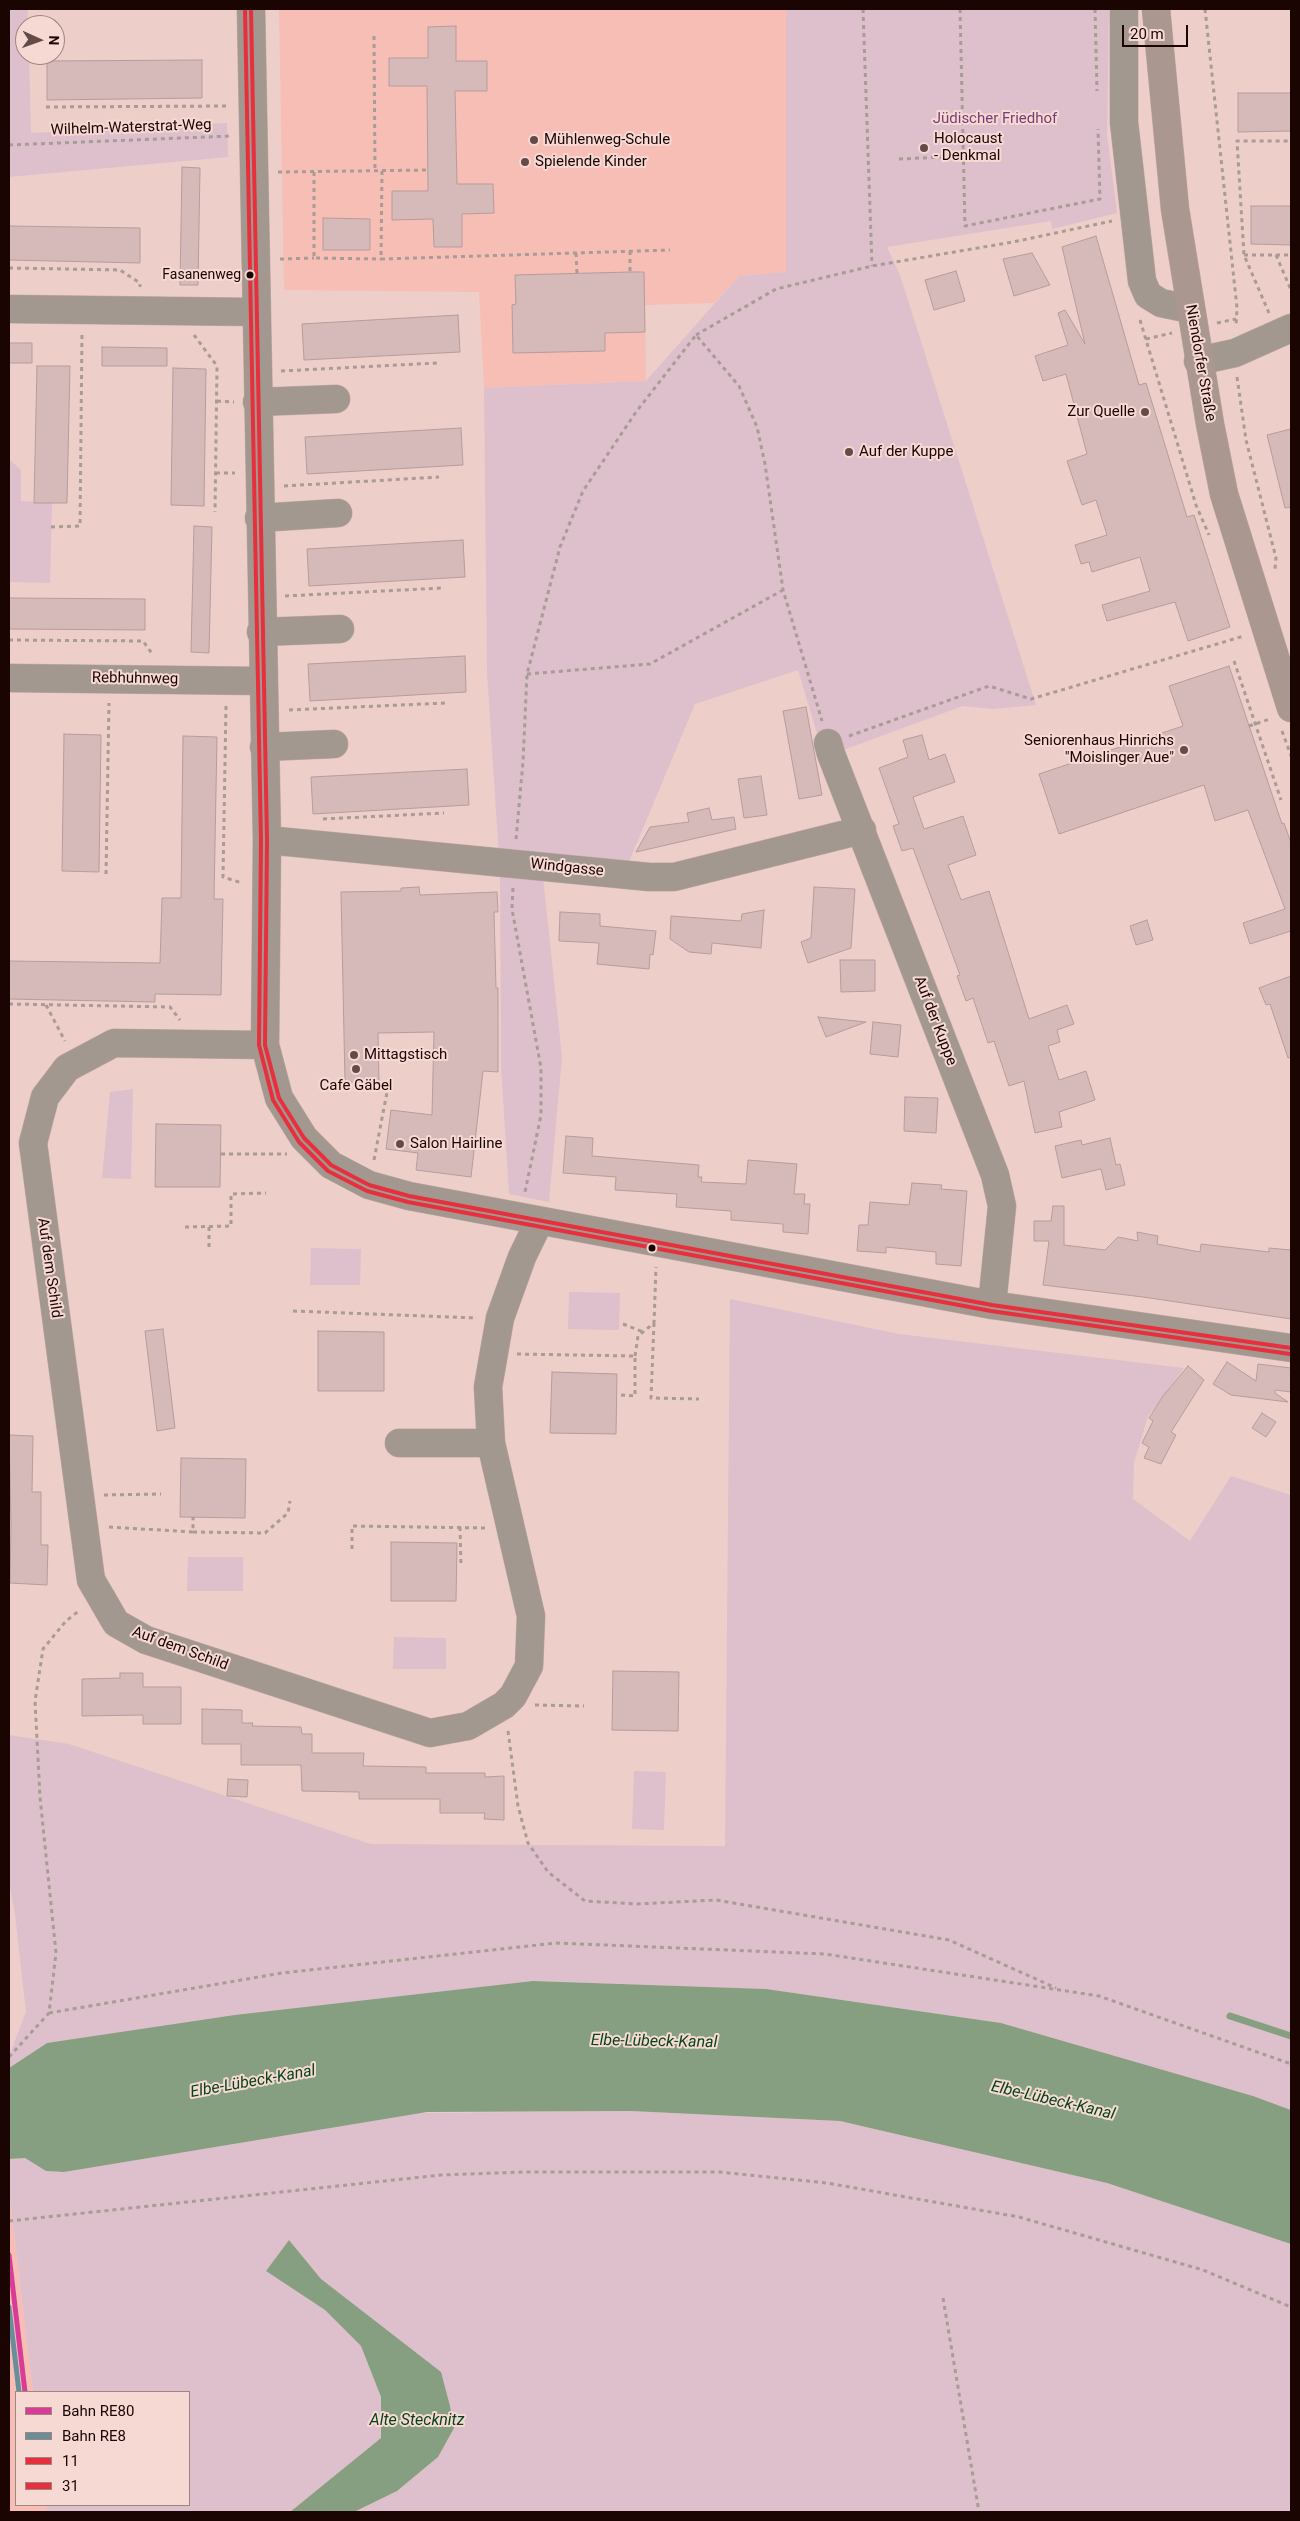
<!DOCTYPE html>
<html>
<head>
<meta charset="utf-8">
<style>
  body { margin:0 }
  #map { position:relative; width:1300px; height:2521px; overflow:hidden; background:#eecec9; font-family:Roboto,sans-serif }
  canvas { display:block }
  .frame { position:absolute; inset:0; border:10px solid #1b0503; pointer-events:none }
  .legend { position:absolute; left:15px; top:2391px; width:175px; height:115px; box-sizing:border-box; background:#f7d9d4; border:1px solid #9f8480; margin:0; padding:6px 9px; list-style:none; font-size:15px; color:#1b0503 }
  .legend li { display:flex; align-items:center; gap:10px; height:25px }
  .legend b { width:25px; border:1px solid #9f8480 }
  .north { position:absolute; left:15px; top:15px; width:50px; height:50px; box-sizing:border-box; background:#f7d9d4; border:1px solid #9f8480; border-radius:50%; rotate:92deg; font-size:14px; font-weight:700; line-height:20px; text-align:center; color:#1b0503 }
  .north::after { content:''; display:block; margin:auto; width:18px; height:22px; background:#654b48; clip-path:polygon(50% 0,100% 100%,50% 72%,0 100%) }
  .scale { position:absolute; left:1122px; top:25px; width:66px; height:22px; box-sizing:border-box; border:2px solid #1b0503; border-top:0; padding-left:6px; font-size:15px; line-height:18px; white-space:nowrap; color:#1b0503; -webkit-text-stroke:4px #f7d9d4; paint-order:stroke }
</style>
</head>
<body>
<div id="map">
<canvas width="1300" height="2521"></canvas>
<div class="frame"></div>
<ul class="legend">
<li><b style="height:6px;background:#d83c96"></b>Bahn RE80</li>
<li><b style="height:6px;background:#678e9a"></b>Bahn RE8</li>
<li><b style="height:6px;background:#e7303d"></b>11</li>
<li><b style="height:6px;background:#e7303d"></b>31</li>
</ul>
<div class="north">N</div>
<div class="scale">20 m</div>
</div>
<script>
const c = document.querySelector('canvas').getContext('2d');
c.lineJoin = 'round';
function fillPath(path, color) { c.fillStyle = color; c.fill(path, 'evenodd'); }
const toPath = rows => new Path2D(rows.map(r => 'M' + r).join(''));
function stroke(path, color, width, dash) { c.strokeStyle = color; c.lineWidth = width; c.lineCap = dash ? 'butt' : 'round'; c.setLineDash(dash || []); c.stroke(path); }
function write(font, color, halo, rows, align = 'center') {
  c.font = font + ' Roboto,sans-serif'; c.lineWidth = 4; c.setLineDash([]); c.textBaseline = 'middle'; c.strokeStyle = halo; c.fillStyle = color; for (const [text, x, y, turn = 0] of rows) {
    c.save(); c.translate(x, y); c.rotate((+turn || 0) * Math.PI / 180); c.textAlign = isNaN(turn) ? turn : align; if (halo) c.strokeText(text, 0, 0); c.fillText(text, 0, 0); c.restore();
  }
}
const built = toPath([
  [279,9,786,9,786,272,739,276,714,303,645,305,646,381,484,388,479,292,284,290],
  [9,2190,33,2392,16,2392,16,2505,46,2505,47,2512,9,2512]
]);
const green = toPath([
  [9,9,28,9,25,55,29,55,31,133,227,123,228,157,9,177],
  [786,9,1109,9,1107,134,1117,213,1052,229,1051,221,887,247,900,275,1036,705,993,709,963,706,824,757,798,670,695,704,628,864,543,877,562,1057,549,1202,509,1194,501,1066,500,872,487,672,484,388,646,381,739,276,786,272],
  [9,459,21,470,21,501,52,503,50,583,9,582],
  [133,1089,131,1179,102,1178,110,1092],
  [311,1248,361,1249,360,1285,310,1285],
  [569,1292,620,1293,619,1330,568,1329],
  [730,1299,899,1334,1184,1368,1148,1416,1134,1463,1133,1499,1190,1541,1231,1476,1291,1495,1291,2110,1253,2096,1001,2023,766,1989,533,1981,47,2043,9,2068,9,2056,26,2012,15,1914,9,1882,9,1735,69,1744,371,1844,725,1846],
  [188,1557,243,1557,243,1591,187,1591],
  [394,1637,446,1638,446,1669,393,1669],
  [634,1771,666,1772,664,1830,632,1829],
  [631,2111,840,2121,1107,2183,1291,2244,1291,2512,354,2512,397,2491,438,2457,321,2279,289,2240,266,2271,325,2310,361,2346,381,2397,381,2438,290,2512,47,2512,46,2505,189,2505,189,2392,33,2392,9,2190,9,2159,25,2158,46,2171,64,2172,417,2113]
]);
const water = toPath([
  [533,1981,766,1989,1001,2023,1253,2096,1291,2110,1291,2244,1107,2183,840,2121,631,2111,427,2112,64,2172,46,2171,25,2158,9,2159,9,2068,47,2043,235,2015],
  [289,2240,321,2279,441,2372,450,2406,454,2428,438,2457,397,2491,354,2512,290,2512,381,2438,381,2397,361,2346,325,2310,266,2271]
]);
const stream = toPath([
  [1230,2016,1291,2036]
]);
const building = toPath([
  [456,26,456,61,487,61,487,91,455,91,457,184,493,184,494,213,462,214,462,247,434,247,433,219,392,220,392,191,428,191,427,86,389,86,389,58,428,58,428,27,456,26],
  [202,60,202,98,47,100,47,61,202,60],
  [1238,93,1291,93,1291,131,1238,132,1238,93],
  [182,167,200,168,198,285,180,285,182,167],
  [1251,206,1291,206,1291,245,1251,244,1251,206],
  [323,218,370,219,370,250,323,250,323,218],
  [9,226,140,228,140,263,9,260,9,226],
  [1096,236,1139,385,1146,383,1187,517,1194,515,1230,627,1188,641,1175,602,1107,621,1102,605,1150,591,1140,557,1092,572,1089,562,1081,564,1075,545,1107,535,1096,500,1082,505,1067,461,1087,454,1066,374,1043,381,1035,356,1068,345,1058,313,1065,310,1085,344,1062,247,1096,236],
  [1032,253,1050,285,1014,296,1003,259,1032,253],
  [956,271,965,301,934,310,925,280,956,271],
  [630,272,644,272,645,332,605,333,605,351,513,353,512,305,516,304,515,275,630,272],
  [458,315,460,352,304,360,302,324,458,315],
  [9,343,32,343,32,363,9,363,9,343],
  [102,347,167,348,167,366,102,366,102,347],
  [37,366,70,366,67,503,34,503,37,366],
  [173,368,206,369,204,506,171,505,173,368],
  [461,428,463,465,307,474,305,437,461,428],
  [1291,429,1291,507,1285,508,1267,435,1291,429],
  [194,526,212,527,209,653,191,652,194,526],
  [463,540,465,577,309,586,307,549,463,540],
  [9,598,145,599,145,630,9,629,9,598],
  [465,656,466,692,310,701,308,664,465,656],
  [1229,666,1282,824,1284,823,1291,843,1291,931,1250,944,1243,923,1285,909,1248,810,1215,821,1204,785,1059,834,1039,774,1183,726,1169,686,1229,666],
  [806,707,822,795,799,799,783,711,806,707],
  [64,734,101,735,99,872,62,871,64,734],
  [922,735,929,760,945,754,955,782,913,797,924,829,963,816,976,855,948,865,961,900,989,891,1029,1019,1067,1005,1074,1024,1057,1030,1060,1042,1048,1046,1059,1080,1086,1071,1095,1100,1059,1112,1062,1127,1035,1133,1024,1081,1009,1086,994,1041,988,1043,973,998,966,1001,957,976,960,975,913,848,902,851,893,826,899,824,879,768,908,757,903,740,922,735],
  [183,736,217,737,214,899,223,899,221,995,155,994,155,1002,9,999,9,961,160,963,162,898,181,898,183,736],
  [467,769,469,805,313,814,311,777,467,769],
  [761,776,767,815,744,818,738,779,761,776],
  [709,808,712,820,734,817,736,829,636,852,650,827,689,822,687,813,709,808],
  [419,887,420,895,497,892,498,912,494,912,496,988,498,988,498,1072,483,1071,471,1177,416,1170,418,1153,386,1149,391,1110,432,1115,434,1032,378,1033,379,1082,345,1082,341,892,401,891,401,888,419,887],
  [814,887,855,889,851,948,808,963,801,942,811,938,814,887],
  [764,910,761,948,712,943,711,954,689,952,670,939,671,916,741,921,742,914,764,910],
  [560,912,600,914,600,926,656,931,653,955,650,954,649,969,597,964,599,943,559,941,560,912],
  [1147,920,1153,940,1136,945,1130,926,1147,920],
  [840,960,875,960,875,991,841,992,840,960],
  [1291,976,1291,1057,1288,1058,1270,1004,1266,1005,1259,988,1291,976],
  [818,1017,866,1022,826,1037,818,1017],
  [873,1022,901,1025,898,1057,870,1054,873,1022],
  [905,1097,938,1098,936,1133,904,1131,905,1097],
  [156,1124,221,1125,220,1187,155,1187,156,1124],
  [566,1136,593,1138,592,1156,699,1165,698,1177,702,1177,701,1182,746,1184,748,1160,797,1164,794,1194,805,1194,804,1204,810,1204,808,1234,783,1232,783,1224,731,1220,731,1211,676,1207,677,1194,615,1190,616,1177,563,1173,566,1136],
  [1110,1138,1116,1165,1120,1164,1125,1185,1106,1190,1101,1169,1062,1178,1055,1146,1081,1140,1082,1145,1110,1138],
  [912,1183,942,1185,941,1189,967,1191,961,1266,936,1264,936,1252,886,1247,886,1253,857,1251,859,1225,868,1225,870,1202,909,1205,912,1183],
  [1053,1206,1064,1206,1064,1245,1105,1250,1118,1237,1138,1241,1137,1232,1158,1236,1157,1244,1200,1252,1201,1244,1269,1252,1269,1248,1291,1250,1291,1319,1143,1297,1043,1285,1049,1241,1034,1241,1034,1221,1051,1221,1053,1206],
  [163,1329,175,1428,157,1431,145,1331,163,1329],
  [318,1331,384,1332,384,1391,318,1391,318,1331],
  [1227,1362,1256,1381,1258,1364,1291,1368,1291,1392,1275,1390,1275,1393,1288,1402,1231,1395,1213,1384,1227,1362],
  [1188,1366,1204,1380,1171,1432,1176,1435,1161,1464,1144,1458,1149,1447,1142,1443,1153,1421,1149,1418,1163,1396,1188,1366],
  [552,1372,617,1374,616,1434,550,1433,552,1372],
  [1262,1413,1276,1422,1266,1437,1252,1428,1262,1413],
  [9,1435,33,1436,32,1492,41,1492,41,1545,48,1545,47,1585,10,1583,11,1524,9,1435],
  [181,1458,246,1459,245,1518,180,1517,181,1458],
  [391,1542,457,1543,456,1601,391,1601,391,1542],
  [613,1671,679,1672,678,1731,612,1730,613,1671],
  [120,1673,143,1673,143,1687,181,1687,181,1724,143,1724,143,1715,82,1716,82,1679,120,1678,120,1673],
  [202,1709,242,1710,242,1723,253,1723,252,1726,301,1727,302,1734,312,1734,312,1753,364,1753,363,1766,426,1767,426,1773,485,1773,485,1777,504,1776,504,1820,484,1819,485,1813,440,1813,440,1799,359,1799,359,1792,302,1791,301,1765,241,1765,241,1744,202,1744,202,1709],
  [228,1779,248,1780,247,1797,227,1796,228,1779]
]);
const path = toPath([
  [863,9,872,266],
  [960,9,965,226,1100,199,1098,129],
  [1095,9,1097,91],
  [1205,9,1237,308,1236,326],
  [374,36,375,171],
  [46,107,228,106],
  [9,145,231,136],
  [899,159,964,156],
  [382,171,381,259,670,250],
  [278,172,428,170],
  [314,172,314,258,381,259],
  [630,251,630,272],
  [576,253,577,273],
  [1244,255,1291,255],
  [1276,255,1291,290],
  [280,259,314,258],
  [9,268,120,270,140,283,140,287],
  [1269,313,1244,255,1237,141,1291,141],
  [1140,320,1196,505,1209,535],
  [1217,323,1236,319],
  [194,335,217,366,215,512],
  [696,335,776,289,872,266,1013,242,1112,221],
  [1146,339,1172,333],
  [281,371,437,363],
  [1237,377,1246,440,1276,558,1275,569],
  [217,401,234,402],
  [216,473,235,473],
  [284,486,439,477],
  [51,527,80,526,82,333],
  [285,596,442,588],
  [9,640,143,641,153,655],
  [1234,661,1281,800],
  [527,674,650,664,783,590],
  [226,706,223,877,242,883],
  [289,710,446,703],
  [1249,726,1270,719],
  [1282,731,1291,756],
  [849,736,989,686,1031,699,1244,636],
  [323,819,444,813],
  [516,839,523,762,527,674,560,547,583,491,636,412,696,335,739,386,757,427,765,464,783,590,822,721],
  [106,874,109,703],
  [513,888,512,909,541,1068,541,1115,525,1192],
  [9,1004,170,1007,180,1020],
  [46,1005,65,1041],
  [221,1154,287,1154],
  [374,1160,388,1087],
  [185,1227,231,1226,231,1194,266,1193],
  [209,1227,209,1247],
  [293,1311,477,1318],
  [654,1323,651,1398,699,1399],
  [623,1324,643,1332],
  [517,1354,635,1356,635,1396,621,1395],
  [635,1356,638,1336,654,1323,656,1267],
  [104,1495,161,1494],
  [109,1527,193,1532,193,1517],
  [460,1527,461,1567],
  [193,1532,265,1533,288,1513,290,1501],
  [352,1549,352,1526,487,1528],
  [535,1705,584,1706],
  [508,1731,518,1806,528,1843,548,1872,585,1901,637,1904,716,1900,949,1940,1056,1988],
  [49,2013,282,1973,556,1943,825,1954,1099,1996,1291,2064],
  [9,2057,49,2013,56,1953,40,1797,35,1701,43,1649,66,1621,80,1610],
  [9,2221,441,2175,524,2172,719,2172,827,2183,1019,2217,1203,2270,1291,2307],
  [943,2298,979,2512]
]);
const minor = toPath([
  [251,9,267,840,265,1045,279,1098,304,1138,331,1165,369,1185,409,1196,992,1305,1291,1348],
  [1124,9,1124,122,1142,281,1148,295,1161,303,1190,309],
  [9,309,256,312],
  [1198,361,1235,353,1291,328],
  [257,402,336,399],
  [259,518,338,513],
  [261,632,340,629],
  [9,678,262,681],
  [828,743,831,754,995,1175,1002,1206,992,1305],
  [264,747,334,744],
  [267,840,649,877,674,877,862,830],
  [265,1045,114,1043,67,1068,45,1097,33,1143,91,1580,116,1623,146,1640,430,1733,468,1726,504,1705,513,1696,529,1666,531,1616,491,1443,488,1387,500,1318,522,1257,539,1222],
  [399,1443,491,1443]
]);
const major = toPath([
  [1156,9,1175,209,1210,424,1224,494,1291,708]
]);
const bus1 = toPath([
  [251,9,267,840,265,1045,279,1098,304,1138,331,1165,369,1185,409,1196,992,1305,1291,1348]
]);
const bus2 = toPath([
  [245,9,261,840,259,1045,273,1100,299,1142,328,1171,367,1191,408,1202,991,1311,1290,1354]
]);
const rail1 = toPath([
  [9,2255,25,2392]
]);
const rail2 = toPath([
  [9,2307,19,2392]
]);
const markers = [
  [534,140,5,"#654b48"],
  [924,148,5,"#654b48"],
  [525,162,5,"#654b48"],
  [250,275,4.5,"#1b0503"],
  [1145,412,5,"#654b48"],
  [849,452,5,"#654b48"],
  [1184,750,5,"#654b48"],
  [354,1055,5,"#654b48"],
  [356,1069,5,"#654b48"],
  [400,1144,5,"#654b48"],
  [652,1248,4.5,"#1b0503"]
];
const busNames = [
  ["Fasanenweg",241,275]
];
const parkNames = [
  ["Jüdischer Friedhof",995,119]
];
const streetNames = [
  ["Wilhelm-Waterstrat-Weg",131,128,-2],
  ["Niendorfer Straße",1200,363,80],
  ["Rebhuhnweg",135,679,1],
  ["Windgasse",567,868,6],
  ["Auf der Kuppe",935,1021,69],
  ["Auf dem Schild",49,1268,82],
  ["Auf dem Schild",180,1649,20]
];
const poiNames = [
  ["Holocaust",934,139],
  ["- Denkmal",934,156],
  ["Mühlenweg-Schule",544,140],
  ["Spielende Kinder",535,162],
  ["Zur Quelle",1135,412,"right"],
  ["Auf der Kuppe",859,452],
  ["Seniorenhaus Hinrichs",1174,741,"right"],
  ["\"Moislinger Aue\"",1174,758,"right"],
  ["Mittagstisch",364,1055],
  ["Cafe Gäbel",356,1086,"center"],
  ["Salon Hairline",410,1144]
];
const waterNames = [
  ["Elbe-Lübeck-Kanal",654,2042,1],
  ["Elbe-Lübeck-Kanal",253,2082,-10],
  ["Elbe-Lübeck-Kanal",1053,2101,13],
  ["Alte Stecknitz",417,2421]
];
fillPath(built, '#f7beb5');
fillPath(green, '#debfcc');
fillPath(water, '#859f80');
stroke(stream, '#859f80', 7);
fillPath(building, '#d5bab9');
stroke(building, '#b69c9c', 1);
stroke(minor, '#c5aca9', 29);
stroke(major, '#c5aca9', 29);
stroke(path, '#a99b95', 3, [4, 4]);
stroke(minor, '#a39890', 28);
stroke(major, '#aa9890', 28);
stroke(bus1, '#e7303d', 4);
stroke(bus2, '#e7303d', 4);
stroke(rail1, '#d83c96', 5);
stroke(rail2, '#678e9a', 5);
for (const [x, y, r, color] of markers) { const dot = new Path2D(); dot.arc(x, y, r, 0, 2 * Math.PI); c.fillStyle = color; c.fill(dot); stroke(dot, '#f7d9d4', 2); }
write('14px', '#1b0503', '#f7d9d4', busNames, 'right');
write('15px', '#783c75', '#f7d9d4', parkNames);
write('15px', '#1b0503', '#f7d9d4', streetNames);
write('15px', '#1b0503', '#f7d9d4', poiNames, 'left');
write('italic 16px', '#05441b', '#f7d9d4', waterNames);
</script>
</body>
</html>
